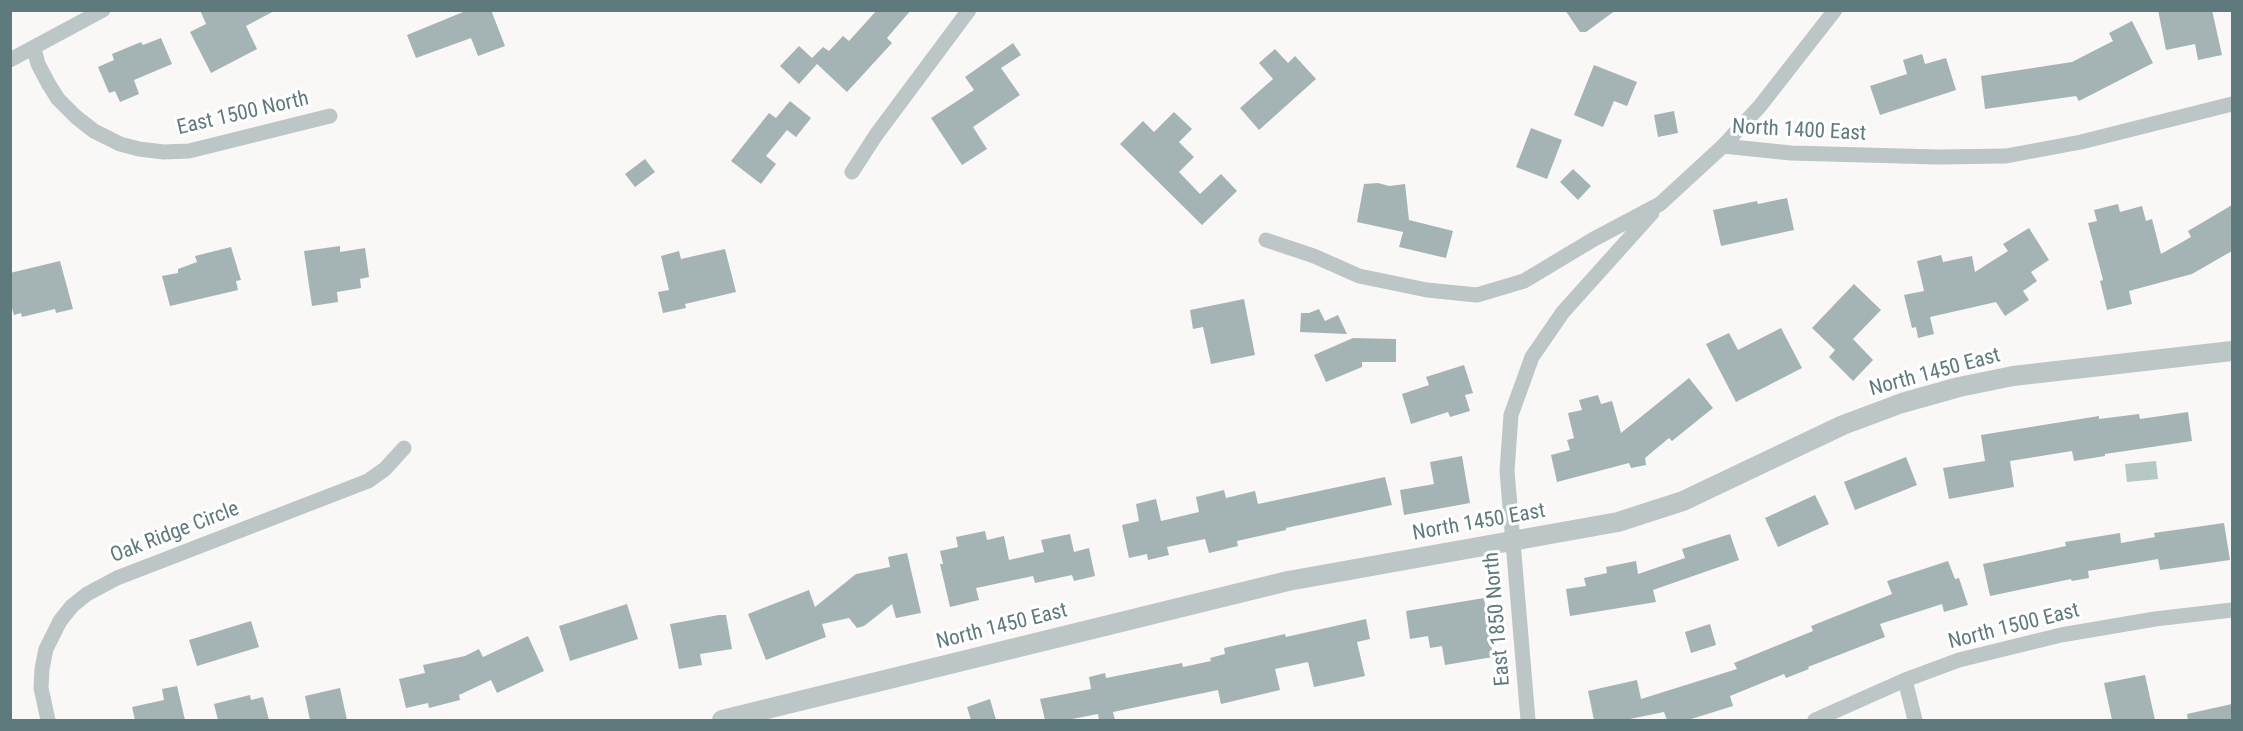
<!DOCTYPE html>
<html>
<head>
<meta charset="utf-8">
<style>
  body { margin:0 }
  #map { position:relative; width:2243px; height:731px; overflow:hidden; background:#f9f8f6; font-family:"Roboto Condensed",sans-serif }
  canvas { display:block }
  .frame { position:absolute; inset:0; border:12px solid #5e7a7c; pointer-events:none }
</style>
</head>
<body>
<div id="map">
<canvas width="2243" height="731"></canvas>
<div class="frame"></div>
</div>
<script>
const c = document.querySelector('canvas').getContext('2d');
c.lineJoin = 'round';
function fillPath(path, color) { c.fillStyle = color; c.fill(path, 'evenodd'); }
const toPath = rows => new Path2D(rows.map(r => 'M' + r).join(''));
function stroke(path, color, width, dash) { c.strokeStyle = color; c.lineWidth = width; c.lineCap = dash ? 'butt' : 'round'; c.setLineDash(dash || []); c.stroke(path); }
function write(font, color, halo, rows, align = 'center') {
  c.font = font + ' "Roboto Condensed",sans-serif'; c.lineWidth = 6; c.setLineDash([]); c.textBaseline = 'middle'; c.strokeStyle = halo; c.fillStyle = color; for (const [text, x, y, turn = 0] of rows) {
    c.save(); c.translate(x, y); c.rotate((+turn || 0) * Math.PI / 180); c.textAlign = isNaN(turn) ? turn : align; if (halo) c.strokeText(text, 0, 0); c.fillText(text, 0, 0); c.restore();
  }
}
const water = toPath([
  [2156,461,2158,479,2127,482,2125,464]
]);
const building = toPath([
  [200,10,276,10,246,26,257,49,211,73,190,32,206,24],
  [468,10,491,10,505,46,478,56,471,38,416,58,407,35],
  [877,10,911,10,887,38,892,43,847,92,817,64,799,84,780,66,799,46,812,58,823,47,829,51,843,36,849,41],
  [1565,10,1616,10,1586,32,1580,32],
  [2158,10,2212,10,2222,55,2198,60,2195,44,2166,50],
  [2132,21,2153,63,2079,101,2076,96,1985,109,1981,76,2072,62,2113,41,2109,33],
  [161,38,172,64,134,80,139,94,120,102,115,91,109,93,98,67,114,60,112,54,141,42,143,45],
  [1013,43,1021,55,1001,68,1020,95,973,127,987,149,962,165,931,118,974,90,965,77],
  [1275,49,1288,63,1295,56,1316,79,1259,130,1240,108,1273,79,1259,63],
  [1922,54,1925,64,1946,58,1956,90,1880,115,1870,86,1907,74,1903,60],
  [1594,65,1637,82,1627,106,1614,101,1603,127,1574,115],
  [790,101,811,118,796,137,787,130,766,156,776,164,761,184,731,161,769,113,776,118],
  [1674,111,1678,133,1658,137,1654,115],
  [1174,112,1192,129,1179,142,1194,157,1179,172,1200,194,1221,174,1237,191,1202,225,1120,144,1143,121,1154,132],
  [1531,128,1562,140,1547,179,1516,167],
  [645,159,655,172,635,187,625,174],
  [1573,169,1591,186,1578,200,1560,182],
  [1378,183,1389,186,1405,184,1409,220,1453,231,1446,258,1399,247,1403,232,1357,222,1364,184],
  [1787,198,1794,230,1721,246,1713,210,1757,201,1758,204],
  [2118,204,2120,212,2142,206,2146,221,2152,219,2161,254,2191,237,2188,231,2232,205,2232,251,2192,274,2129,291,2132,304,2107,310,2100,281,2103,280,2088,223,2097,221,2094,210],
  [2029,228,2049,260,2031,272,2037,281,2023,291,2029,300,2005,316,1996,302,1930,317,1934,334,1918,338,1916,327,1912,328,1904,295,1924,291,1917,261,1941,255,1943,262,1972,256,1975,272,2008,251,2003,244],
  [340,246,340,252,365,248,369,277,360,279,361,288,337,292,338,302,312,306,304,251],
  [231,247,241,280,236,281,238,290,170,306,162,276,178,273,178,269,197,262,195,256],
  [725,249,736,292,685,304,686,308,663,313,658,292,669,290,661,256,679,251,681,259],
  [60,261,73,309,56,313,55,309,22,317,21,313,14,315,10,302,10,273],
  [1854,284,1881,310,1853,339,1873,360,1853,381,1829,357,1835,350,1812,328],
  [1244,299,1255,355,1211,364,1203,327,1193,329,1190,310],
  [1319,309,1325,321,1338,315,1347,334,1300,332,1301,313,1309,313],
  [1781,328,1802,368,1736,402,1706,344,1729,333,1738,350],
  [1353,338,1396,339,1396,362,1362,362,1362,367,1326,382,1314,355],
  [1464,365,1473,393,1465,395,1470,411,1450,417,1448,412,1411,424,1402,394,1429,385,1426,377],
  [1689,378,1713,408,1672,441,1669,438,1645,458,1646,465,1631,468,1629,463,1557,482,1551,455,1570,450,1567,440,1574,438,1568,413,1582,410,1579,400,1598,395,1601,404,1612,401,1621,433],
  [2188,412,2192,441,2105,454,2105,456,2074,461,2072,451,2010,461,2014,487,1949,499,1943,468,1985,461,1981,435,2099,416,2099,419,2139,414,2140,419],
  [1462,456,1470,503,1404,515,1400,490,1434,484,1430,462],
  [1906,457,1917,485,1855,510,1844,482],
  [1385,477,1392,505,1286,528,1286,530,1237,541,1238,546,1209,553,1205,539,1167,547,1169,555,1148,560,1147,554,1129,558,1122,525,1139,521,1136,504,1156,499,1161,521,1199,512,1196,497,1224,490,1226,498,1255,491,1258,504],
  [1815,495,1829,524,1778,547,1765,518],
  [2224,523,2230,560,2160,570,2158,559,2088,571,2089,578,2072,581,2071,579,1990,596,1983,564,2066,546,2065,542,2120,533,2121,543,2155,537,2154,533],
  [985,531,987,540,1004,536,1009,560,1044,552,1041,540,1070,534,1074,552,1089,548,1095,576,1074,581,1072,575,1035,583,1033,576,976,588,979,600,950,607,940,564,943,564,940,551,958,547,956,537],
  [1730,534,1739,560,1653,590,1656,602,1570,616,1566,589,1586,586,1584,578,1607,573,1606,567,1636,561,1638,574,1685,558,1682,549],
  [907,553,921,613,896,618,892,604,864,626,857,628,849,618,822,624,826,637,766,660,748,614,809,590,815,607,856,574,890,567,888,557],
  [1948,561,1955,579,1959,578,1968,605,1944,612,1942,604,1880,624,1885,637,1808,667,1809,669,1786,678,1784,674,1730,696,1733,706,1688,720,1667,720,1664,712,1625,720,1594,720,1588,691,1637,680,1641,699,1737,669,1734,663,1813,631,1811,626,1892,594,1887,581],
  [1484,598,1493,657,1445,665,1442,646,1430,648,1428,636,1410,639,1406,611],
  [627,604,638,639,570,661,559,626],
  [719,615,726,615,732,649,700,654,702,665,679,669,670,624],
  [1366,619,1370,639,1357,642,1365,676,1314,687,1308,662,1275,669,1280,690,1221,704,1218,690,1113,712,1115,720,1099,720,1098,714,1067,720,1045,720,1040,699,1091,689,1089,677,1105,673,1106,678,1182,663,1183,667,1211,661,1210,658,1225,654,1224,648,1285,634,1286,637],
  [251,621,259,647,197,666,189,640],
  [1710,624,1716,645,1691,653,1685,632],
  [528,636,544,671,497,693,491,680,459,695,460,700,429,708,428,703,406,708,399,679,425,673,423,665,465,656,479,649,483,657],
  [2145,675,2155,720,2112,720,2104,683],
  [177,686,185,720,135,720,132,707,164,700,162,689],
  [340,688,347,720,310,720,305,696],
  [250,695,251,700,263,697,269,720,218,720,214,704],
  [990,699,996,720,971,720,967,707],
  [2232,704,2232,720,2188,720,2187,714]
]);
const minor = toPath([
  [34,49,38,64,48,83,58,99,76,117,94,131,120,144,139,149,164,152,189,151,330,116],
  [10,60,103,10],
  [1723,146,1791,153,1938,157,2006,156,2081,142,2232,104],
  [852,172,876,135,969,10],
  [1266,240,1314,256,1359,276,1427,290,1477,295,1524,281,1594,239,1660,204,1723,146,1760,106,1835,10],
  [1905,680,1915,720],
  [48,720,41,688,42,669,46,649,60,621,72,606,87,594,117,578,368,481,385,469,404,448],
  [1528,720,1507,471,1511,415,1532,357,1563,312,1652,213],
  [1815,720,1905,680,1959,660,2061,635,2155,619,2232,610]
]);
const tertiary = toPath([
  [722,720,1288,581,1618,522,1683,501,1843,425,1902,403,1959,387,2013,376,2232,351]
]);
const streetNames = [
  ["East 1500 North",243,114,-13],
  ["North 1400 East",1799,131,3],
  ["North 1450 East",1935,373,-15],
  ["North 1450 East",1479,523,-10],
  ["Oak Ridge Circle",175,533,-21],
  ["East 1850 North",1498,619,-95],
  ["North 1450 East",1002,627,-14],
  ["North 1500 East",2014,627,-14]
];
fillPath(water, '#b6c8c6');
fillPath(building, '#a4b4b4');
stroke(minor, '#bcc6c6', 15);
stroke(tertiary, '#bcc6c6', 20);
write('21px', '#5e7a7c', '#fff', streetNames);
</script>
</body>
</html>
